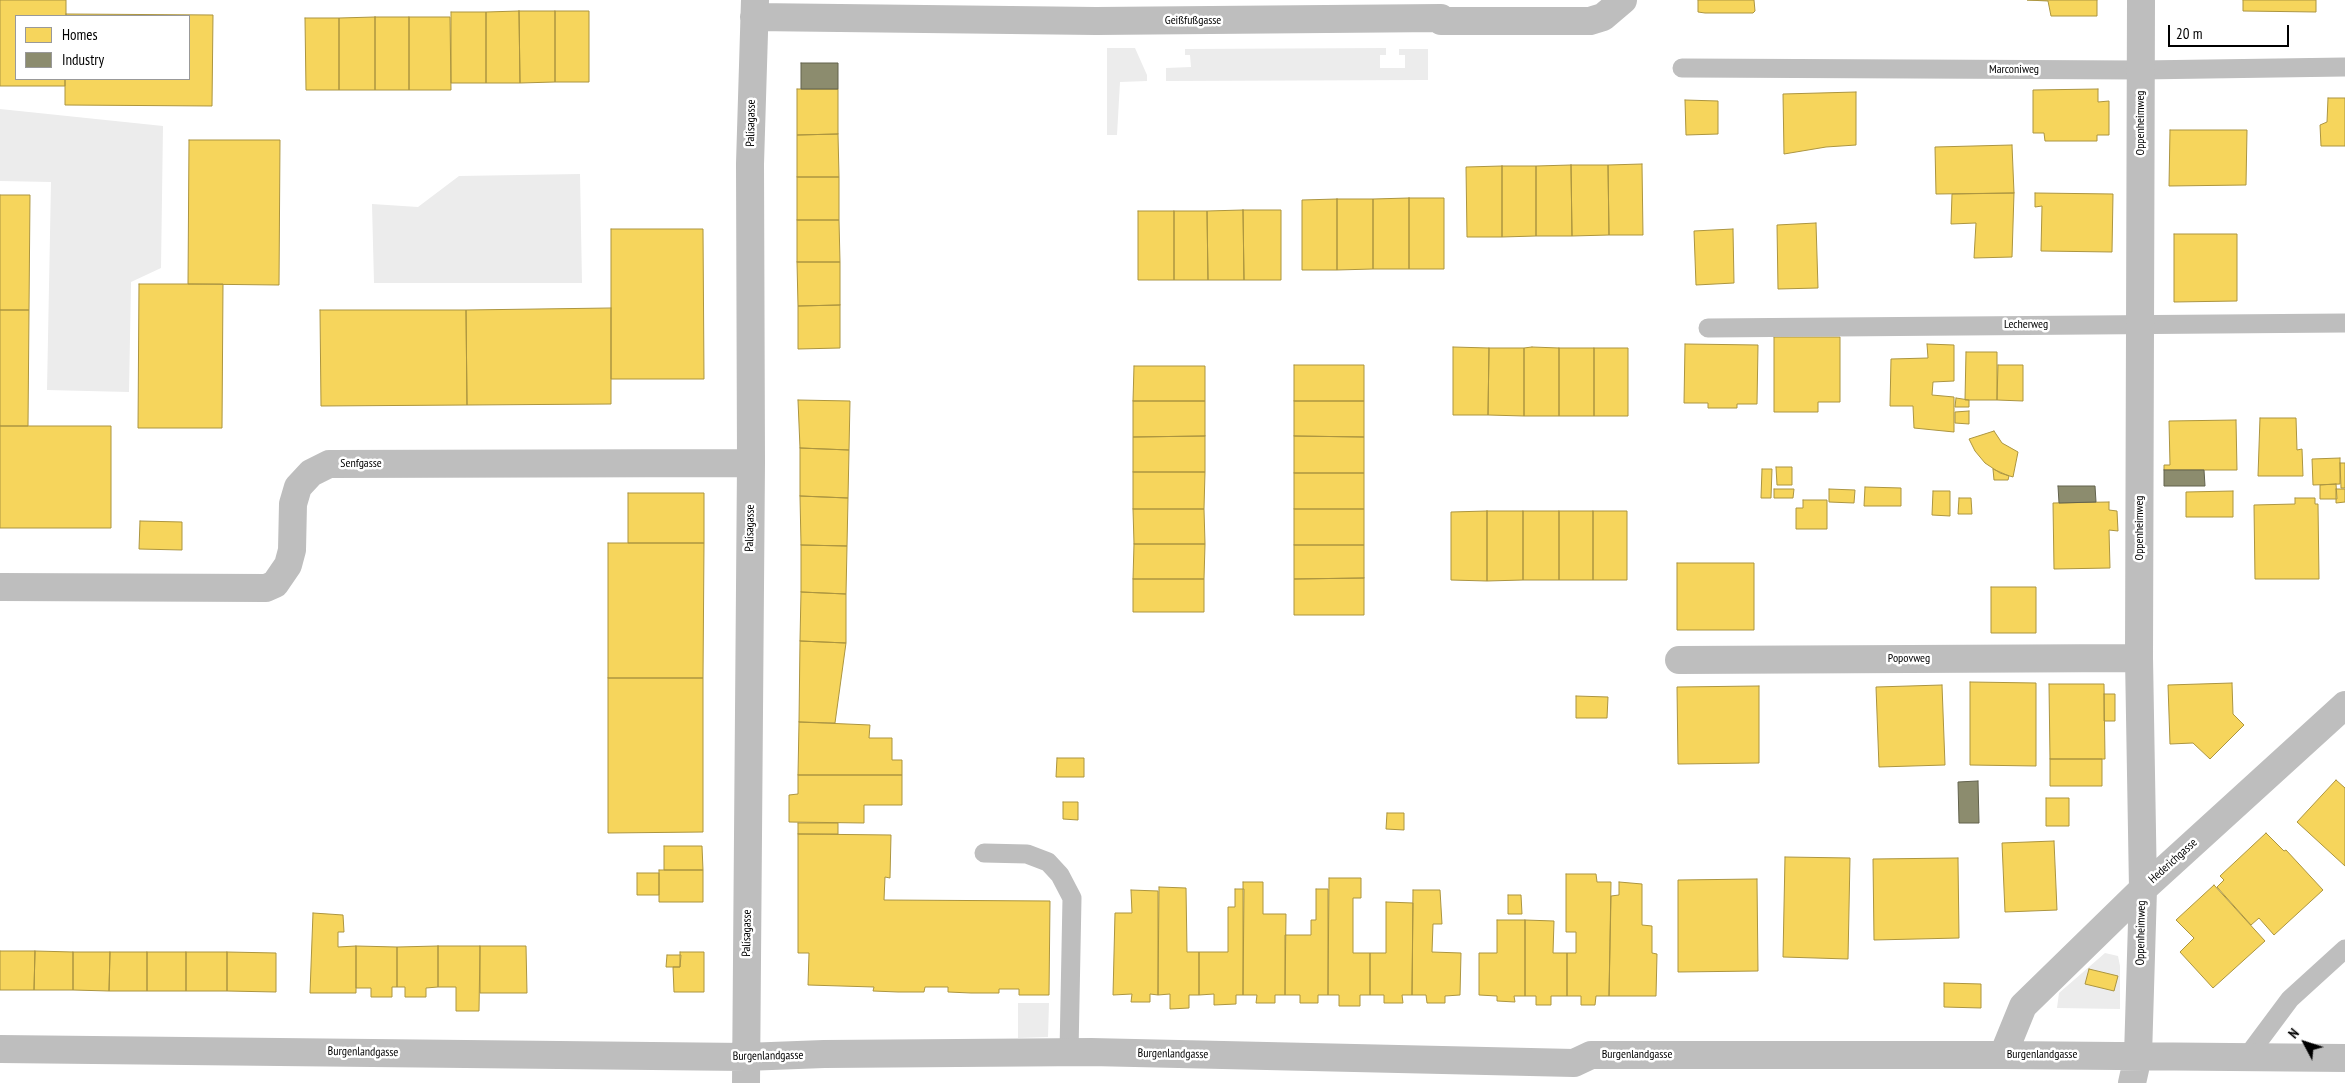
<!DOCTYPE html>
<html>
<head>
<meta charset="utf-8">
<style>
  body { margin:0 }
  #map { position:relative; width:2345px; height:1083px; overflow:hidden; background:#fff; font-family:"PT Sans Narrow",sans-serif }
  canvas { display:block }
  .legend { position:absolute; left:15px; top:15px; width:175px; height:65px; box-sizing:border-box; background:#fff; border:1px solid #999; margin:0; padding:6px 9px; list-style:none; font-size:15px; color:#000 }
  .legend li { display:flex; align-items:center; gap:10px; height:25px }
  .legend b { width:25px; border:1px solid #999 }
  .north { position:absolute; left:2280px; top:1018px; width:50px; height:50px; -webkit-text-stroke:4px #fff; paint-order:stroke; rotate:310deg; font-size:14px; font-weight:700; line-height:20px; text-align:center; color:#000 }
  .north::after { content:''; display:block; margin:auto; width:18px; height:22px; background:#000; clip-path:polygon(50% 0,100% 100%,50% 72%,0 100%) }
  .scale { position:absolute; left:2168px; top:25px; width:121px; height:22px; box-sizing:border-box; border:2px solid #000; border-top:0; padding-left:6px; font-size:15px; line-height:18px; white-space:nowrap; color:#000; -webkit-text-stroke:4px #fff; paint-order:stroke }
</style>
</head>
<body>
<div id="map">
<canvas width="2345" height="1083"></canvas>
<ul class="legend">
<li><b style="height:14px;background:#f6d55c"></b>Homes</li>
<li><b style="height:14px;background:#8c8c6e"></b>Industry</li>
</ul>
<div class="north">N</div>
<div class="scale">20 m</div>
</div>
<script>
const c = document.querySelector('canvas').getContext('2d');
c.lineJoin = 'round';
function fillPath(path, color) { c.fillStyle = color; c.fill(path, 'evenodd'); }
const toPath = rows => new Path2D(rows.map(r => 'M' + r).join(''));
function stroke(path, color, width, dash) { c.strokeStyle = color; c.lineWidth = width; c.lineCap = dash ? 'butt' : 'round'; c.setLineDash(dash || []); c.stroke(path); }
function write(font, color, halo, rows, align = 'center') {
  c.font = font + ' "PT Sans Narrow",sans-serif'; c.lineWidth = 5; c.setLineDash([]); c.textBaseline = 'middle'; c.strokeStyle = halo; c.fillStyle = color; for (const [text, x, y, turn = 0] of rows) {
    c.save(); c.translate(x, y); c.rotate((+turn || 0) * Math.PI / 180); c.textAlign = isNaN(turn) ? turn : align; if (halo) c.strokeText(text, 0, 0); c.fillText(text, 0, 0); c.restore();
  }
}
const green = toPath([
  [1107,48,1135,48,1147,75,1147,81,1120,82,1117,135,1107,135],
  [1386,48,1386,55,1380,55,1380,68,1405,68,1405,55,1399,55,1399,49,1428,49,1428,80,1166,81,1166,68,1191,67,1190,55,1185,55,1185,49],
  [0,109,163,126,161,268,131,282,129,392,47,390,51,182,0,181],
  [580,174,582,283,374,283,372,204,418,207,459,176],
  [2105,953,2118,956,2120,966,2120,1009,2057,1008,2059,993],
  [1018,1003,1049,1003,1048,1037,1018,1038]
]);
const homes = toPath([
  [0,0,66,0,66,16,16,16,16,79,65,79,65,86,0,86,0,0],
  [1698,0,1754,0,1755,11,1753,13,1705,13,1698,12,1698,0],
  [2097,0,2097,16,2051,16,2048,1,2027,0,2097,0],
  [2243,0,2316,0,2316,12,2243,11,2243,0],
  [519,11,555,11,555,82,520,83,519,11],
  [519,11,520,83,486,83,486,12,519,11],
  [555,11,589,11,589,82,555,82,555,11],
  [451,12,486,12,486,83,451,83,451,12],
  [66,14,213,15,212,106,65,105,65,79,189,79,189,16,66,16,66,14],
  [375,17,409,17,409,90,375,90,375,17],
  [375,17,375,90,339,90,339,18,375,17],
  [409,17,450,17,451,90,409,90,409,17],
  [305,18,339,18,339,90,306,90,305,18],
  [797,89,838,89,838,134,797,135,797,89],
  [2098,89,2098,102,2109,101,2109,135,2097,135,2097,141,2045,141,2044,133,2033,133,2033,90,2098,89],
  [1856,92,1856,145,1826,147,1784,154,1783,94,1856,92],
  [2328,98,2345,98,2345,146,2321,146,2320,125,2327,122,2328,98],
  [1685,100,1718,101,1718,134,1686,135,1685,100],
  [2170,130,2247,130,2246,185,2169,186,2170,130],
  [838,134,839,177,797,177,797,135,838,134],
  [189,140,280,140,279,285,188,284,189,140],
  [2012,145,2014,193,1936,194,1935,147,2012,145],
  [1642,164,1643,235,1609,235,1608,165,1642,164],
  [1571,165,1608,165,1609,235,1572,236,1571,165],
  [1571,165,1572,236,1536,236,1536,166,1571,165],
  [1502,166,1502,237,1467,237,1466,167,1502,166],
  [1502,166,1536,166,1536,236,1502,237,1502,166],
  [797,177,839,177,839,220,797,220,797,177],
  [2014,193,2012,257,1974,258,1976,223,1951,224,1952,194,2014,193],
  [2035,193,2113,194,2112,252,2041,251,2042,206,2035,207,2035,193],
  [0,195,30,195,29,310,0,310,0,195],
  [1409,198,1444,198,1444,269,1409,269,1409,198],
  [1409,198,1409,269,1373,269,1373,199,1409,198],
  [1337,199,1373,199,1373,269,1337,270,1337,199],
  [1337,199,1337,270,1302,270,1302,200,1337,199],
  [1243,210,1281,210,1281,280,1244,280,1243,210],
  [1243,210,1244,280,1208,280,1207,211,1243,210],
  [1138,211,1174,211,1174,280,1138,280,1138,211],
  [1174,211,1207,211,1208,280,1174,280,1174,211],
  [797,220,839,220,840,262,797,262,797,220],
  [1816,223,1818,288,1778,289,1777,225,1816,223],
  [611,229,703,229,704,379,611,379,611,229],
  [1733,229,1734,283,1696,285,1694,231,1733,229],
  [2174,234,2237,234,2237,301,2174,302,2174,234],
  [797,262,840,262,840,305,798,306,797,262],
  [139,284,223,284,222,428,138,428,139,284],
  [840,305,840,348,798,349,798,306,840,305],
  [611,308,611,404,467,405,466,310,611,308],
  [0,310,29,310,28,426,0,426,0,310],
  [320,310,466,310,467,405,321,406,320,310],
  [1774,337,1840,337,1840,402,1818,402,1818,412,1774,412,1774,337],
  [1685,344,1758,345,1757,404,1737,404,1737,408,1708,408,1708,403,1684,403,1685,344],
  [1927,344,1954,345,1954,381,1933,382,1932,395,1954,397,1954,432,1914,428,1913,406,1890,406,1891,359,1928,358,1927,344],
  [1453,347,1489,348,1488,415,1453,415,1453,347],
  [1532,347,1559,348,1559,416,1524,416,1524,348,1532,347],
  [1489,348,1524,348,1524,416,1488,415,1489,348],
  [1559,348,1594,348,1594,416,1559,416,1559,348],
  [1594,348,1628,348,1628,416,1594,416,1594,348],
  [1966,352,1997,352,1997,400,1965,400,1966,352],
  [1294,365,1364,365,1364,401,1294,401,1294,365],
  [1998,365,2023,365,2023,401,1997,400,1998,365],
  [1134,366,1205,366,1205,401,1133,401,1134,366],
  [1956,398,1969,400,1969,407,1955,407,1956,398],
  [798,400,850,401,849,450,800,448,798,400],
  [1133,401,1205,401,1205,436,1133,437,1133,401],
  [1294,401,1364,401,1364,437,1294,436,1294,401],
  [1969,411,1969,424,1955,423,1955,412,1969,411],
  [2260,418,2296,418,2297,450,2302,449,2303,476,2258,476,2260,418],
  [2236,420,2237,470,2164,470,2164,465,2170,465,2169,421,2236,420],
  [0,426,111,426,111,528,0,528,0,426],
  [1994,431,2002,443,2018,452,2013,477,2000,473,1985,463,1975,451,1969,439,1994,431],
  [1205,436,1205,472,1133,472,1133,437,1205,436],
  [1294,436,1364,437,1364,473,1294,473,1294,436],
  [800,448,849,450,848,498,800,496,800,448],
  [2340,458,2340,484,2313,485,2312,459,2340,458],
  [2340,463,2345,463,2345,488,2341,488,2340,463],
  [1776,467,1792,467,1792,485,1777,485,1776,467],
  [1762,469,1772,469,1771,498,1761,498,1762,469],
  [1993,469,2009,476,2008,480,1994,480,1993,469],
  [1133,472,1205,472,1204,509,1133,509,1133,472],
  [1294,473,1364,473,1364,509,1294,509,1294,473],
  [2336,484,2337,499,2320,499,2320,485,2336,484],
  [1865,487,1901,488,1901,506,1864,506,1865,487],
  [1774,489,1794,489,1793,498,1774,498,1774,489],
  [1829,489,1855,490,1854,503,1829,502,1829,489],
  [2336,489,2345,489,2345,502,2336,503,2336,489],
  [1933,491,1950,491,1950,516,1932,515,1933,491],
  [2233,491,2233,517,2186,517,2186,492,2233,491],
  [628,493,704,493,704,543,628,543,628,493],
  [800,496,848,498,847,546,801,545,800,496],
  [1959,498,1971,498,1972,514,1958,514,1959,498],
  [2295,498,2315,498,2315,504,2318,504,2319,579,2255,579,2254,505,2295,504,2295,498],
  [1803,500,1827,500,1827,529,1796,529,1796,508,1803,508,1803,500],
  [2109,502,2109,510,2117,511,2118,531,2109,530,2110,568,2054,569,2053,503,2109,502],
  [1133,509,1204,509,1205,544,1134,544,1133,509],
  [1294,509,1364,509,1364,545,1294,545,1294,509],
  [1487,511,1487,581,1451,580,1451,512,1487,511],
  [1487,511,1523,511,1523,580,1487,581,1487,511],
  [1523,511,1559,511,1559,580,1523,580,1523,511],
  [1559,511,1593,511,1593,580,1559,580,1559,511],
  [1593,511,1627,511,1627,580,1593,580,1593,511],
  [140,521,182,522,182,550,139,549,140,521],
  [608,543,704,543,703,678,608,678,608,543],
  [1134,544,1205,544,1204,579,1133,579,1134,544],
  [801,545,847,546,846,594,801,592,801,545],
  [1294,545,1364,545,1364,578,1294,579,1294,545],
  [1677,563,1754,563,1754,630,1677,630,1677,563],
  [1364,578,1364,615,1294,615,1294,579,1364,578],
  [1133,579,1204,579,1204,612,1133,612,1133,579],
  [1991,587,2036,587,2036,633,1991,633,1991,587],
  [801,592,846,594,846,643,800,641,801,592],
  [800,641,846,643,835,723,799,722,800,641],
  [608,678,703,678,703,832,608,833,608,678],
  [1970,682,2036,683,2036,766,1970,765,1970,682],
  [2232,683,2233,714,2244,725,2210,759,2193,743,2170,744,2168,685,2232,683],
  [2049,684,2104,684,2105,759,2050,759,2049,684],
  [1942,685,1945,765,1879,767,1876,687,1942,685],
  [1759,686,1759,763,1678,764,1677,687,1759,686],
  [2104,694,2115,694,2115,721,2104,721,2104,694],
  [1576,696,1608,697,1607,718,1576,718,1576,696],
  [799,722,870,725,869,738,892,738,892,760,902,760,902,775,798,775,799,722],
  [1057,758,1084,758,1084,777,1056,777,1057,758],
  [2050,759,2102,759,2102,786,2050,786,2050,759],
  [798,775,902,775,902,805,864,805,864,823,789,822,789,795,798,794,798,775],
  [2336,780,2345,788,2345,866,2297,822,2336,780],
  [2046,798,2069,798,2069,826,2046,826,2046,798],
  [1063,802,1078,802,1078,820,1063,819,1063,802],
  [1387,813,1404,813,1404,830,1386,829,1387,813],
  [798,823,838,823,838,834,798,834,798,823],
  [2266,833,2284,851,2286,850,2323,890,2274,935,2259,918,2251,925,2217,887,2224,880,2220,876,2266,833],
  [798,834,891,835,890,878,885,877,884,900,1050,901,1049,995,1019,995,1019,989,999,989,999,993,971,993,948,992,948,987,925,987,924,992,898,992,873,991,874,987,808,985,809,953,798,953,798,834],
  [2054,841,2057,910,2005,912,2002,843,2054,841],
  [664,846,702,846,703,870,664,870,664,846],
  [1785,857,1850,858,1848,959,1783,957,1785,857],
  [1958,858,1959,938,1874,940,1873,859,1958,858],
  [659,870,703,870,703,902,659,902,659,870],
  [637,873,659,873,659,895,637,895,637,873],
  [1566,874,1596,874,1597,882,1611,882,1609,996,1596,996,1595,1005,1581,1005,1581,996,1567,996,1567,953,1576,953,1576,932,1566,932,1566,874],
  [1329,878,1361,878,1361,898,1353,898,1353,953,1370,953,1370,995,1360,995,1360,1006,1339,1006,1339,995,1328,995,1329,878],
  [1757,879,1758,971,1678,972,1678,880,1757,879],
  [1243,882,1263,882,1263,914,1286,914,1285,995,1275,995,1275,1003,1256,1003,1257,995,1243,995,1243,882],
  [1619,882,1642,884,1642,925,1652,926,1652,953,1657,954,1656,996,1609,996,1611,896,1619,895,1619,882],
  [2214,885,2265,941,2213,988,2180,952,2194,938,2176,920,2214,885],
  [1159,887,1186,888,1187,952,1199,952,1199,995,1189,995,1189,1008,1170,1009,1170,994,1158,995,1159,887],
  [1235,889,1244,889,1243,995,1236,995,1236,1004,1214,1005,1214,994,1199,995,1199,952,1228,952,1228,907,1235,907,1235,889],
  [1316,889,1328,889,1328,995,1318,995,1318,1003,1300,1003,1300,995,1285,995,1285,935,1311,935,1311,920,1316,920,1316,889],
  [1131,890,1158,891,1158,995,1150,994,1150,1002,1131,1002,1132,994,1113,995,1115,913,1132,913,1131,890],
  [1413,890,1440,890,1442,924,1433,924,1432,952,1461,953,1460,995,1445,996,1445,1003,1427,1003,1426,995,1412,995,1413,890],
  [1508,895,1521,895,1522,914,1508,914,1508,895],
  [1386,902,1413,903,1412,995,1402,995,1403,1003,1384,1003,1384,995,1370,995,1370,953,1386,953,1386,902],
  [313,913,343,915,344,932,338,932,338,947,356,946,356,993,310,993,313,913],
  [1497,920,1525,920,1525,996,1514,996,1515,1002,1497,1001,1497,996,1479,995,1479,953,1497,953,1497,920],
  [1525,920,1554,921,1553,953,1567,953,1567,996,1551,996,1551,1005,1536,1005,1536,996,1525,996,1525,920],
  [356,946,397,947,397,987,392,987,392,997,371,997,371,988,356,988,356,946],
  [438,946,480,946,479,1011,456,1011,456,987,438,987,438,946],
  [438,946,438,987,426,988,426,997,405,997,405,987,397,987,397,947,438,946],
  [480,946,526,946,527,993,480,993,480,946],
  [0,951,35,951,34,990,0,990,0,951],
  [35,951,73,952,73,990,34,990,35,951],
  [73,952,110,952,109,991,73,990,73,952],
  [110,952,147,952,147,991,109,991,110,952],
  [147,952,186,952,186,991,147,991,147,952],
  [186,952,227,952,227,991,186,991,186,952],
  [227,952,276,953,276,992,227,991,227,952],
  [680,952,704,952,704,992,674,992,673,967,680,967,680,952],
  [667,955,681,955,680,967,666,967,667,955],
  [2089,969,2118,976,2114,991,2085,984,2089,969],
  [1944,983,1981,984,1981,1008,1944,1007,1944,983]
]);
const industry = toPath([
  [801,63,838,63,838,89,801,89,801,63],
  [2164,470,2204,470,2205,486,2164,486,2164,470],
  [2058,486,2095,486,2096,502,2059,503,2058,486],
  [1978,781,1979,823,1959,823,1958,782,1978,781]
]);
const lane = toPath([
  [1682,68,2141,70,2345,67],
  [1708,328,2345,323],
  [984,853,1027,854,1048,862,1060,875,1072,898,1069,1052],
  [2246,1058,2290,999,2345,949]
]);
const street = toPath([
  [754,17,1096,21,1441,18,1441,21,1590,21,1603,17,1623,0],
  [0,587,266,588,275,584,288,565,292,550,293,504,298,487,311,473,329,464,751,463],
  [1679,660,2139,658],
  [0,1049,745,1057,824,1054,1091,1052,1574,1063,1591,1055,2003,1055,2345,1058],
  [2003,1055,2023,1006,2143,889,2345,705],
  [746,1083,751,463,750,164,755,0],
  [2132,1083,2138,1056,2143,889,2139,658,2141,0]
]);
const streetNames = [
  ["Geißfußgasse",1193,21],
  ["Marconiweg",2014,70],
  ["Palisagasse",751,123,-89],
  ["Oppenheimweg",2141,123,-90],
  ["Lecherweg",2026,325],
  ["Senfgasse",361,464],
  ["Palisagasse",750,528,-89],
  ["Oppenheimweg",2140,528,-90],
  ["Popovweg",1909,659],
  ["Hederichgasse",2173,861,-42],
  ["Palisagasse",747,933,-89],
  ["Oppenheimweg",2141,933,-89],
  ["Burgenlandgasse",363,1052,1],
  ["Burgenlandgasse",1173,1054,1],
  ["Burgenlandgasse",1637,1055],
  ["Burgenlandgasse",2042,1055],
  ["Burgenlandgasse",768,1056,-1]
];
fillPath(green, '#ececec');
fillPath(homes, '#f6d55c');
stroke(homes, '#ac9540', 1);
fillPath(industry, '#8c8c6e');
stroke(industry, '#62624d', 1);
stroke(lane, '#bebebe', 19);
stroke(street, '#bebebe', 28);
write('12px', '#000', '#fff', streetNames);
</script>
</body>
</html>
